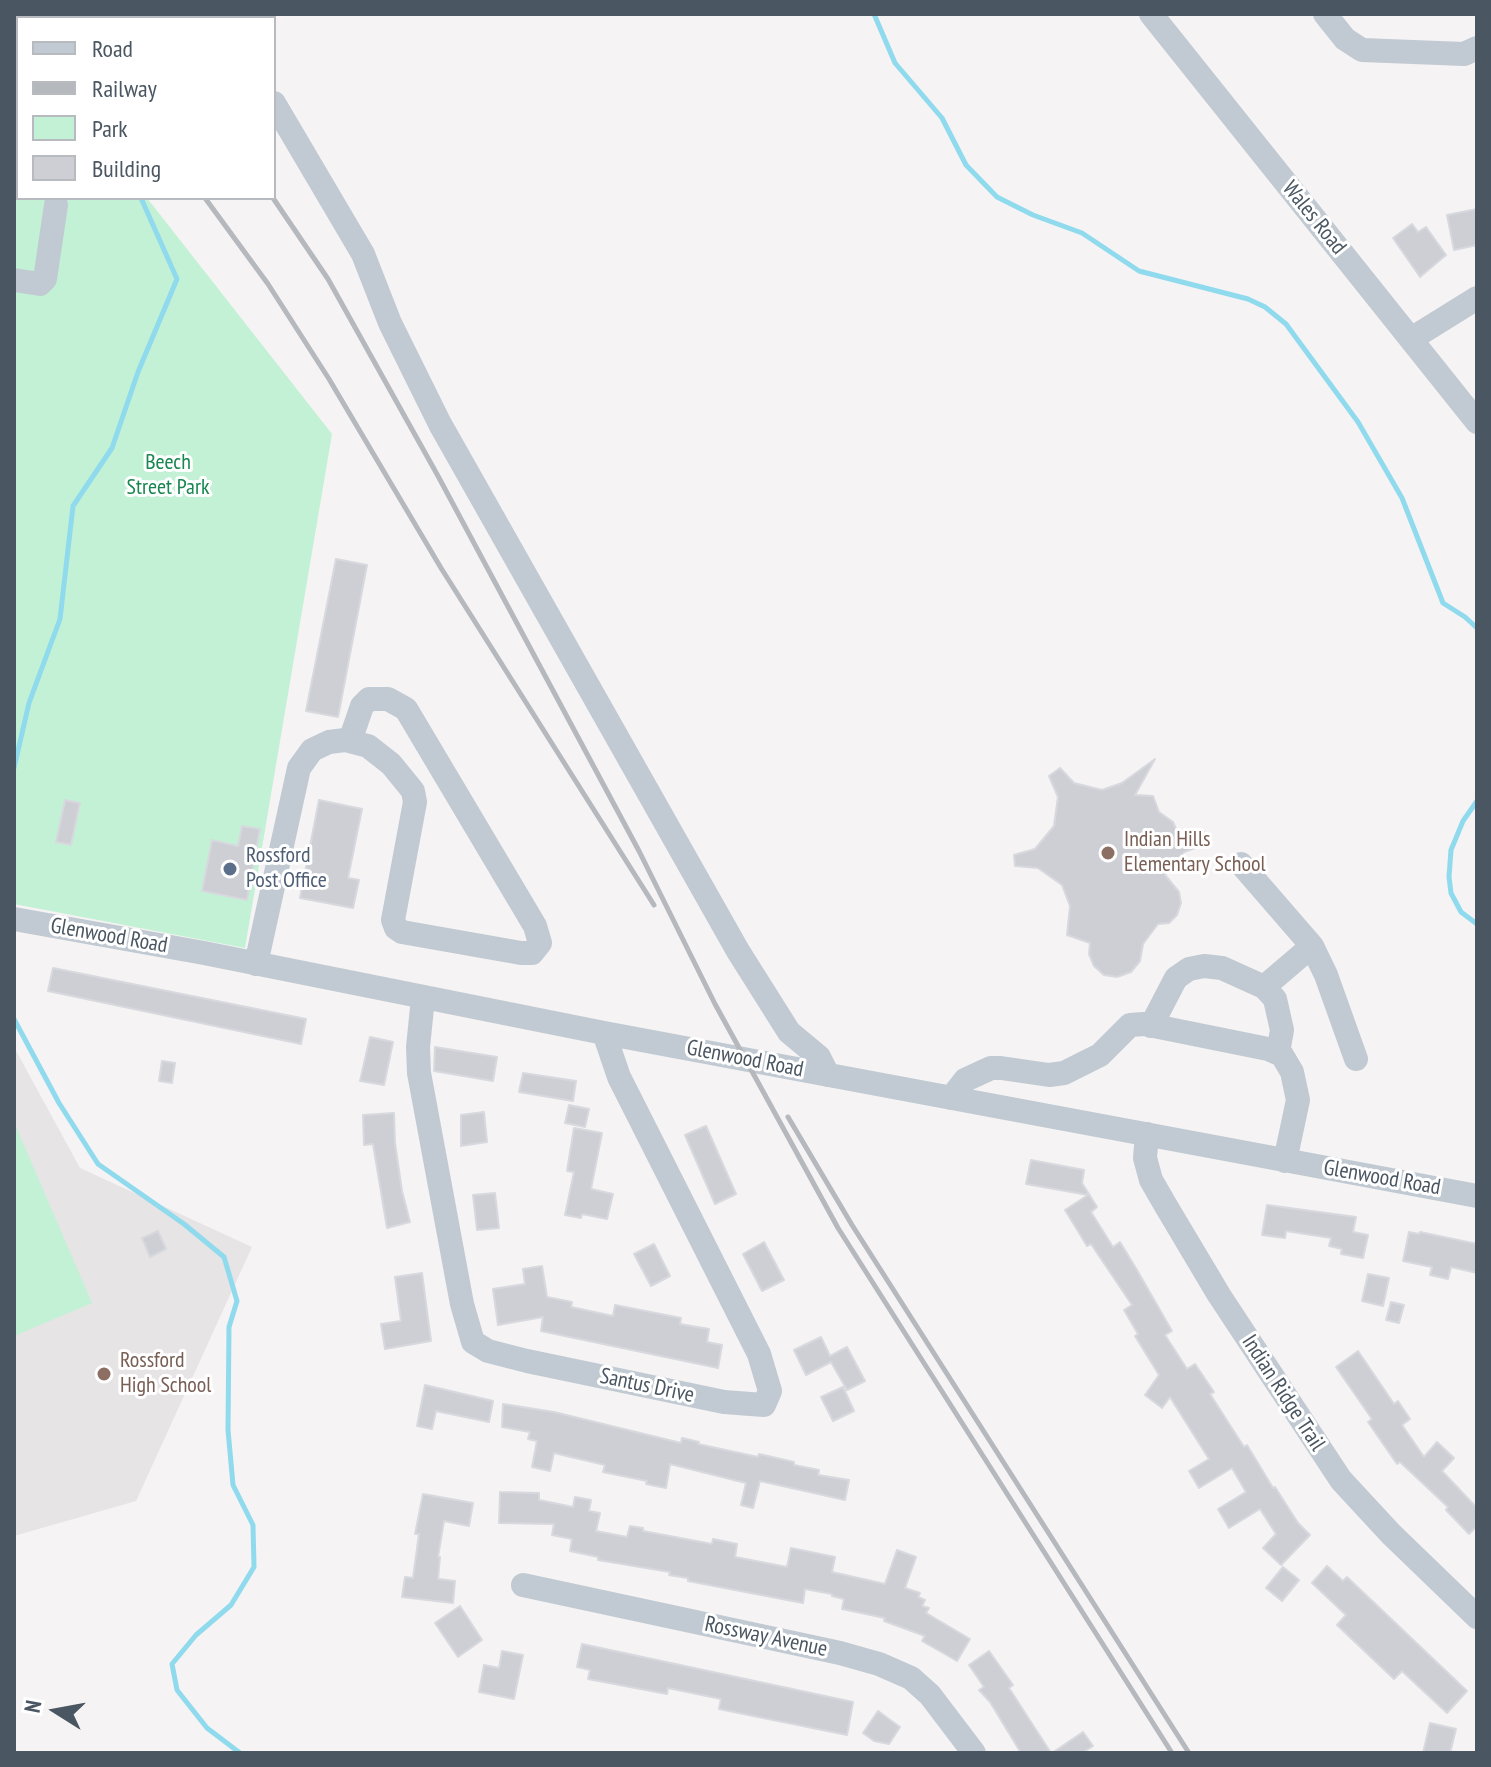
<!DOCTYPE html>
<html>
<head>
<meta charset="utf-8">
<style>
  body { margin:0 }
  #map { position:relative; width:1491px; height:1767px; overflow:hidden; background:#f5f3f3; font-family:"PT Sans Narrow",sans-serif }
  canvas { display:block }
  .frame { position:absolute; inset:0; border:16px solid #4a5661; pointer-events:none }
  .legend { position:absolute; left:16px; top:16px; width:260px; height:184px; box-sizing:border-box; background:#fff; border:2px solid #b7bbc0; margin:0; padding:10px 14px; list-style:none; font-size:24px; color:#4a5661 }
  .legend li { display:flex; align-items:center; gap:16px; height:40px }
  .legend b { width:40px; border:2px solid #b7bbc0 }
  .north { position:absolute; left:16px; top:1671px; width:80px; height:80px; -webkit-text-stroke:6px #fff; paint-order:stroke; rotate:281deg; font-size:22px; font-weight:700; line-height:32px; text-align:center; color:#4a5661 }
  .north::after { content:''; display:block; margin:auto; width:28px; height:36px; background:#4a5661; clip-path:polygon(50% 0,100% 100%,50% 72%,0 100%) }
</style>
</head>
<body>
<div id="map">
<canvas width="1491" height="1767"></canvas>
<div class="frame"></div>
<ul class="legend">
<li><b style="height:10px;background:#c1cad2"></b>Road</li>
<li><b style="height:10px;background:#b5b8bd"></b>Railway</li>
<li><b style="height:22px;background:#c3f1d5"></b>Park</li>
<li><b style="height:22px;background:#cdcfd5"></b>Building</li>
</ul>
<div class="north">N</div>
</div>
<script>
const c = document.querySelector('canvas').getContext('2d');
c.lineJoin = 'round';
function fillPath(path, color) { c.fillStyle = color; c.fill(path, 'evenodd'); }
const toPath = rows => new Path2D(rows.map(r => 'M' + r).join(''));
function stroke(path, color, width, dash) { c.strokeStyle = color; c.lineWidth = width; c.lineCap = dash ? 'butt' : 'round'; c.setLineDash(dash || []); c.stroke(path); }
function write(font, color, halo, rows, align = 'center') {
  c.font = font + ' "PT Sans Narrow",sans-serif'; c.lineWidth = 6; c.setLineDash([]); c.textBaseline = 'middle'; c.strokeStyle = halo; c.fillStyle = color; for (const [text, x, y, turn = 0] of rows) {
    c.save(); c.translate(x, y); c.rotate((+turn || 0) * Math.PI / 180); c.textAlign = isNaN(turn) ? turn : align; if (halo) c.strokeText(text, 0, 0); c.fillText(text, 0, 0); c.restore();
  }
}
const education = toPath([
  [14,1047,80,1168,252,1247,136,1501,14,1536]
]);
const green = toPath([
  [14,27,18,32,18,198,147,198,332,434,245,948,14,904],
  [14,1122,92,1303,14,1336]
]);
const stream = toPath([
  [874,14,895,63,942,118,966,165,997,197,1033,215,1082,233,1139,271,1248,299,1265,307,1286,324,1358,422,1402,498,1443,603,1465,617,1477,628],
  [14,103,18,104],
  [14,768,29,703,60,619,73,506,112,448,138,372,177,279,141,198],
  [1477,801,1463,821,1451,850,1449,877,1451,893,1461,912,1477,924],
  [14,1019,59,1103,98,1164,184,1224,224,1257,237,1301,229,1327,228,1430,233,1485,253,1525,254,1567,231,1605,196,1635,172,1664,177,1690,207,1728,240,1753]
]);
const building = toPath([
  [1477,209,1477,245,1454,250,1447,215,1477,209],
  [1412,224,1418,232,1426,227,1446,255,1420,277,1393,238,1412,224],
  [336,559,367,565,338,717,306,711,336,559],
  [1155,759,1135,795,1153,796,1159,812,1173,822,1176,829,1204,832,1206,844,1184,852,1165,875,1179,892,1181,903,1177,915,1169,923,1158,924,1143,944,1140,961,1131,972,1117,977,1104,975,1094,966,1089,954,1090,943,1067,935,1070,906,1062,885,1038,868,1015,866,1014,855,1035,849,1054,826,1058,797,1049,776,1060,768,1074,783,1102,790,1122,783,1155,759],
  [65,800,80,803,71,845,56,842,65,800],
  [319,800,362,809,348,878,359,880,353,908,300,898,319,800],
  [242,826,260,829,247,900,202,891,212,840,238,846,242,826],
  [53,968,306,1019,301,1044,48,991,53,968],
  [370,1037,393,1042,384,1085,360,1081,370,1037],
  [435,1047,497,1057,493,1081,434,1071,435,1047],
  [162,1061,175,1063,172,1083,159,1081,162,1061],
  [523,1073,576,1081,573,1101,519,1092,523,1073],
  [569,1105,589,1109,585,1127,565,1123,569,1105],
  [484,1112,487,1142,461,1146,461,1115,484,1112],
  [394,1113,395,1143,402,1191,410,1222,387,1228,373,1144,364,1145,363,1115,394,1113],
  [706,1126,736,1194,715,1204,685,1135,706,1126],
  [574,1128,602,1133,591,1189,613,1194,607,1219,582,1214,581,1218,565,1215,574,1172,567,1171,574,1128],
  [1031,1160,1084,1170,1082,1183,1097,1207,1091,1212,1113,1247,1120,1242,1137,1270,1172,1331,1165,1335,1187,1369,1195,1364,1214,1392,1210,1394,1244,1447,1247,1445,1273,1488,1275,1487,1298,1523,1310,1535,1281,1565,1263,1548,1276,1534,1260,1509,1229,1528,1218,1509,1246,1492,1232,1468,1199,1488,1189,1471,1209,1459,1170,1397,1162,1408,1145,1395,1159,1375,1135,1336,1138,1334,1124,1310,1132,1305,1091,1244,1087,1246,1065,1210,1088,1195,1026,1184,1031,1160],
  [495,1193,499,1228,477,1230,473,1195,495,1193],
  [1267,1205,1356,1217,1353,1232,1368,1235,1363,1258,1341,1254,1342,1249,1329,1246,1331,1238,1286,1231,1285,1238,1262,1235,1267,1205],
  [158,1231,166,1249,150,1257,142,1238,158,1231],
  [1409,1232,1419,1234,1420,1232,1477,1244,1477,1273,1451,1267,1448,1279,1430,1275,1432,1267,1403,1261,1409,1232],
  [764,1242,784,1280,762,1291,743,1254,764,1242],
  [654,1244,670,1276,651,1286,634,1254,654,1244],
  [542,1266,547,1297,572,1302,571,1307,613,1316,615,1305,681,1318,680,1324,709,1329,707,1342,722,1345,718,1368,541,1331,543,1317,498,1325,493,1289,525,1284,523,1269,542,1266],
  [422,1273,431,1341,385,1349,381,1324,401,1321,395,1277,422,1273],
  [1368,1274,1389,1278,1383,1306,1362,1301,1368,1274],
  [1391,1302,1404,1305,1399,1323,1386,1320,1391,1302],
  [821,1337,830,1356,847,1347,865,1381,847,1390,831,1362,806,1375,794,1350,821,1337],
  [1358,1351,1394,1404,1398,1401,1410,1419,1402,1425,1424,1457,1437,1442,1454,1458,1442,1471,1477,1508,1477,1526,1469,1534,1446,1510,1448,1507,1400,1462,1397,1464,1368,1422,1372,1419,1336,1367,1358,1351],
  [425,1385,493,1401,489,1422,436,1411,432,1429,417,1426,425,1385],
  [843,1387,854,1411,833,1421,821,1397,843,1387],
  [503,1404,554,1412,681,1443,682,1438,699,1442,698,1444,758,1457,759,1454,794,1462,794,1465,819,1470,818,1475,849,1480,845,1500,760,1481,753,1508,741,1505,746,1483,670,1464,666,1488,646,1484,647,1481,603,1472,605,1465,554,1453,550,1471,532,1467,537,1441,528,1439,530,1432,502,1427,503,1404],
  [500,1492,539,1493,539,1500,573,1507,575,1497,591,1500,589,1511,600,1513,596,1531,627,1537,630,1526,643,1528,643,1531,712,1544,713,1539,737,1544,735,1557,787,1567,791,1548,835,1557,832,1572,885,1584,897,1550,916,1557,905,1588,920,1593,918,1597,925,1600,922,1606,929,1608,926,1613,970,1639,957,1661,922,1641,925,1636,884,1621,885,1618,842,1609,844,1599,832,1596,832,1594,805,1589,803,1603,688,1581,688,1578,669,1575,670,1572,598,1560,598,1557,570,1551,572,1539,552,1535,554,1524,499,1523,500,1492],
  [423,1494,473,1503,469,1526,444,1521,438,1557,440,1557,438,1579,455,1581,453,1603,402,1597,405,1577,413,1578,419,1534,415,1534,423,1494],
  [1327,1566,1343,1581,1347,1577,1467,1691,1447,1713,1402,1671,1394,1679,1337,1625,1346,1615,1312,1583,1327,1566],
  [1283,1567,1299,1580,1282,1601,1266,1588,1283,1567],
  [460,1606,482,1640,458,1657,435,1623,460,1606],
  [582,1644,853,1702,847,1735,719,1709,721,1699,668,1688,667,1694,588,1679,590,1670,577,1667,582,1644],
  [502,1651,523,1655,514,1699,479,1692,484,1665,499,1668,502,1651],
  [989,1651,1013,1685,1009,1688,1051,1753,1021,1753,990,1702,979,1690,984,1687,969,1665,989,1651],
  [878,1711,900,1727,889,1744,874,1741,863,1733,878,1711],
  [1430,1723,1456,1729,1450,1753,1423,1753,1430,1723],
  [1083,1732,1093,1746,1082,1753,1052,1753,1083,1732]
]);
const minor = toPath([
  [224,14,227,18],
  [1151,14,1477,422],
  [1325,14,1345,39,1362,50,1464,54,1477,48],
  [274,103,363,254,390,323,440,424,738,951,789,1032,819,1057,828,1075],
  [14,280,40,284,45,279,56,205],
  [1411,339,1477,298],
  [1241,864,1312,946,1326,975,1356,1059],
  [14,919,204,953,604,1033,1477,1196],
  [256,964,299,768,312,750,329,742,345,740,368,746,391,764,413,791,415,802,393,920,396,928,402,932,521,953,532,953,540,943,535,926,406,709,388,699,369,699,362,706,350,741],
  [1264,987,1312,946],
  [423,998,418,1047,419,1073,462,1304,473,1342,488,1351,527,1361,724,1402,764,1405,770,1391,759,1354,619,1077,604,1033],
  [1151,1026,1176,978,1189,969,1204,966,1222,968,1264,987,1275,999,1282,1030,1278,1053],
  [951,1098,965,1080,991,1068,1001,1068,1049,1075,1064,1073,1100,1055,1130,1025,1144,1024,1268,1049,1282,1055,1292,1072,1298,1100,1285,1161],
  [1147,1134,1145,1158,1151,1180,1166,1206,1219,1295,1341,1480,1391,1534,1477,1617],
  [523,1585,840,1653,879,1664,911,1678,930,1695,974,1753]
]);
const rail = toPath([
  [53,14,56,18],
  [139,14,142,18],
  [205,198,268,284,329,379,441,568,654,905],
  [273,198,328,279,438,476,639,851,715,1004,838,1228,1172,1753],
  [788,1117,852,1225,1189,1753]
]);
const markers = [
  [1108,853,8,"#8d6e63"],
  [230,869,8,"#5c6f8a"],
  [104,1374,8,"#8d6e63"]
];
const streetNames = [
  ["Wales Road",1314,218,51],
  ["Glenwood Road",109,936,10],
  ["Glenwood Road",745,1059,11],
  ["Glenwood Road",1382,1178,10],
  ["Santus Drive",647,1386,12],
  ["Indian Ridge Trail",1283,1393,57],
  ["Rossway Avenue",766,1637,12]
];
const parkNames = [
  ["Beech",168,463],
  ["Street Park",168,488]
];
const educationNames = [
  ["Indian Hills",1124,840],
  ["Elementary School",1124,865],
  ["Rossford",120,1361],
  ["High School",120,1386]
];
const serviceNames = [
  ["Rossford",246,856],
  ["Post Office",246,881]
];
fillPath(education, '#e6e4e5');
fillPath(green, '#c3f1d5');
stroke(stream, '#90daee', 5);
fillPath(building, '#cdcfd5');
stroke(building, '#d7d9de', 2);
stroke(minor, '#c1cad2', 24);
stroke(rail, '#b5b8bd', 5);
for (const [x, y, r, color] of markers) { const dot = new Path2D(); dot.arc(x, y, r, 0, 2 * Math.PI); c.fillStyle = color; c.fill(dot); stroke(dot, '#fff', 3); }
write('22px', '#4a5661', '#fff', streetNames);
write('22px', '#17864f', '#fff', parkNames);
write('22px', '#785e54', '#fff', educationNames, 'left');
write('22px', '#4e5e75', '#fff', serviceNames, 'left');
</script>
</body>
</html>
